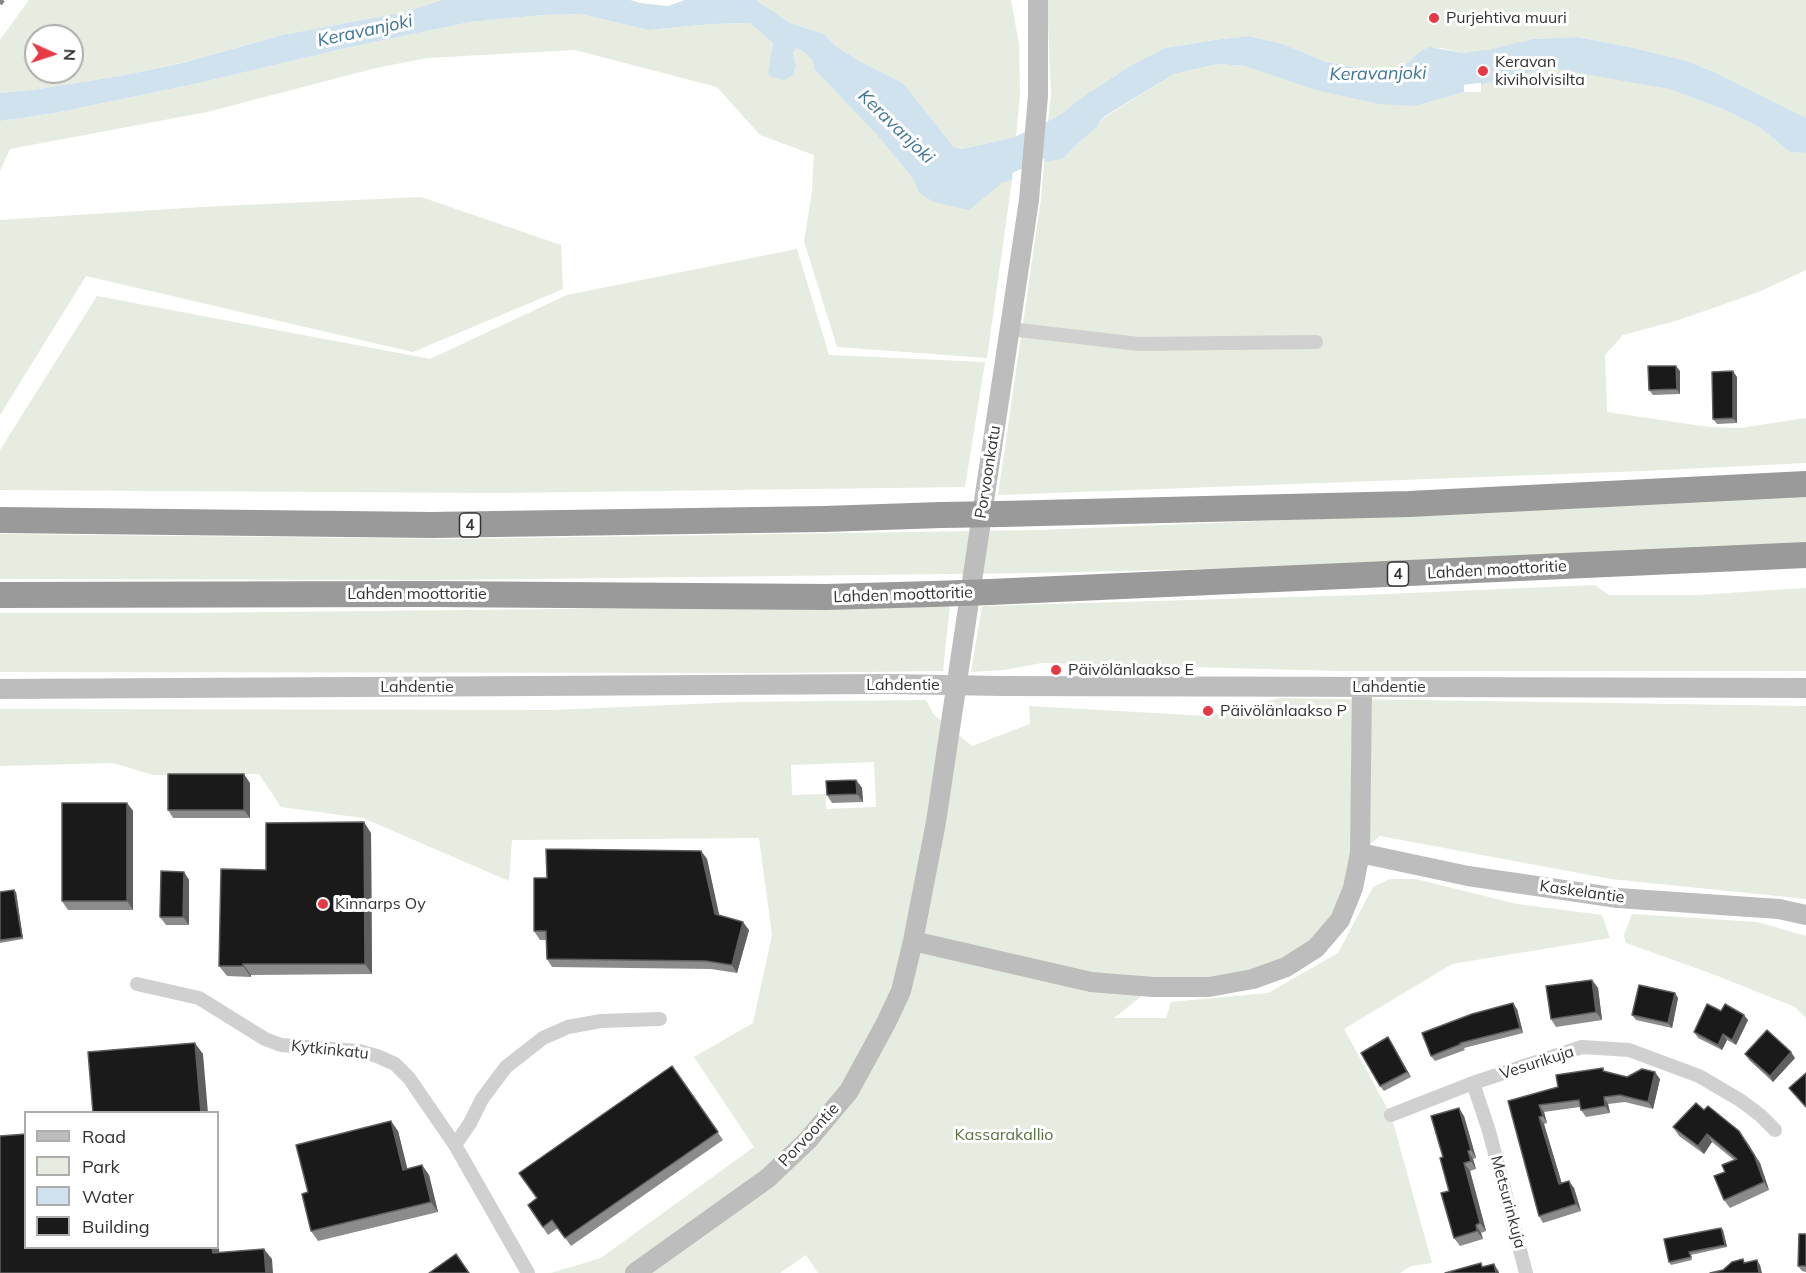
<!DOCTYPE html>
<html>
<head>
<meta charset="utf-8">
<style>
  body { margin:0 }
  #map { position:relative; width:1806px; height:1273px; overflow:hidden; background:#fff; font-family:Mulish,sans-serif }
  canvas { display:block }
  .legend { position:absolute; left:24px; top:1111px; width:195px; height:138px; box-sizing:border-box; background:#fff; border:2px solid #adadad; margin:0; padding:8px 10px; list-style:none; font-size:18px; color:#333 }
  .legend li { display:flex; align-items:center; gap:12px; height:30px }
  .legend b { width:30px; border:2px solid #adadad }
  .north { position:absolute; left:24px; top:24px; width:60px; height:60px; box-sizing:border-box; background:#fff; border:2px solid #adadad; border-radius:50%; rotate:93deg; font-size:16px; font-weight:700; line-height:24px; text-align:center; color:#333 }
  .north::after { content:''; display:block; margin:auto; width:21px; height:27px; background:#e63946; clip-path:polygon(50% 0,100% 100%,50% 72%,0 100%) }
</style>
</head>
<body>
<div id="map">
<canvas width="1806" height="1273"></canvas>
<ul class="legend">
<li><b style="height:8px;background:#bdbdbd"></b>Road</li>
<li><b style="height:16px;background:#e6ecdf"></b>Park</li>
<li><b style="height:16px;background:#cfe2ee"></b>Water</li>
<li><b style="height:16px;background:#1a1a1a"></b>Building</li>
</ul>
<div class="north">N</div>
</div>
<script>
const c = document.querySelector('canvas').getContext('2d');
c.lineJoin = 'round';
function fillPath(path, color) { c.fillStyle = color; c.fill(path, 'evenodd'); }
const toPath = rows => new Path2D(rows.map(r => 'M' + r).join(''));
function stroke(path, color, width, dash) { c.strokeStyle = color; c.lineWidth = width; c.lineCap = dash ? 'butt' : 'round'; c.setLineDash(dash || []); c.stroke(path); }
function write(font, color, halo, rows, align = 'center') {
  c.font = font + ' Mulish,sans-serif'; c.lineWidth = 6; c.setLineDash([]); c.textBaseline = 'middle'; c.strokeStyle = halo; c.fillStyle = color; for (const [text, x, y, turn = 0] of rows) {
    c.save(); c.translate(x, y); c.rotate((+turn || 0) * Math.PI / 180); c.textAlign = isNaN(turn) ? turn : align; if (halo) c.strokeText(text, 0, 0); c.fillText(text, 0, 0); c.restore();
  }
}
const green = toPath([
  [29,0,442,0,405,12,282,35,181,63,120,76,32,90,0,93,0,40],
  [36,36,72,36,72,72,36,72],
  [756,0,1011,0,1019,44,1020,94,1016,137,962,149,954,147,903,83,863,63,837,47,824,34,790,23],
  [1047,0,1806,0,1806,118,1714,72,1687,61,1634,48,1577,37,1532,39,1481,55,1481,51,1464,53,1441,48,1419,52,1411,60,1398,69,1358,68,1326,62,1283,44,1249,36,1214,40,1165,48,1130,66,1081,98,1060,115,1048,121,1051,95],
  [581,14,648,30,712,24,750,23,773,43,796,66,793,53,796,48,804,52,813,61,814,69,876,134,912,177,919,193,1002,183,1012,180,987,358,837,347,804,241,812,192,814,155,760,135,717,87,575,50,427,58,376,68,207,112,10,149,0,171,0,121,55,113,199,83,346,48,470,22,543,15],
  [1218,64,1245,66,1415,106,1464,92,1481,92,1481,85,1505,77,1551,68,1602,76,1669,89,1725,110,1759,127,1790,152,1806,153,1806,270,1761,291,1679,320,1623,335,1605,355,1607,412,1709,427,1740,428,1806,418,1806,463,1643,471,998,495,1041,199,1044,162,1062,158,1105,117,1174,74],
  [421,197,561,245,563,289,413,352,86,276,0,415,0,220,201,207],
  [797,249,829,355,985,362,965,487,499,493,0,490,0,450,97,296,430,359,567,295],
  [1806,496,1806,542,1698,549,1289,567,1032,573,442,580,0,579,0,534,455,539,1040,530,1585,508],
  [1595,585,1609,595,1697,595,1806,588,1806,671,1340,671,1042,663,1004,670,971,672,982,606,1363,595],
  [950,605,943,671,777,673,0,672,0,613,179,613],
  [1280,698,1806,706,1806,899,1611,879,1380,836,1360,853,1340,920,1286,967,1153,987,1114,1018,1166,1018,1171,1002,1268,993,1338,953,1373,887,1390,879,1416,879,1517,904,1602,915,1610,938,1452,964,1344,1029,1391,1115,1432,1263,1411,1266,1400,1273,818,1273,806,1255,780,1273,551,1273,601,1258,754,1147,694,1057,753,1023,772,935,759,838,512,840,509,881,363,818,281,807,259,774,153,775,113,763,0,766,0,709,553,710,741,702,926,700,934,715,972,746,1030,724,1029,706,1208,716],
  [874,762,876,807,826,809,826,794,792,795,791,765],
  [1632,914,1757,922,1806,936,1806,1018,1795,1007,1718,976,1626,943,1624,935]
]);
const water = toPath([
  [442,0,630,0,640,3,668,6,685,0,756,0,790,23,824,34,837,47,863,63,903,83,954,147,962,149,1016,137,1012,180,1002,183,969,210,934,202,919,193,912,177,876,134,814,69,813,61,804,52,796,48,793,53,796,66,792,76,784,80,772,77,768,74,773,43,750,23,712,24,648,30,581,14,543,15,470,22,346,48,199,83,55,113,0,121,0,93,32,90,120,76,182,63,282,35,405,12],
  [1249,36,1283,44,1326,62,1358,68,1398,69,1411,60,1419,52,1429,47,1464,53,1464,92,1415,106,1379,104,1316,90,1245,66,1218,64,1174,74,1105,116,1062,159,1044,162,1048,121,1060,115,1081,98,1130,66,1165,48,1214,40],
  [1577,37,1634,48,1687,61,1714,72,1806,118,1806,153,1790,152,1759,127,1725,110,1669,89,1551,68,1505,77,1481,85,1481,55,1532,39]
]);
const river = toPath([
  [1423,74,1494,65,1522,58],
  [976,172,1068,130,1084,117]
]);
const street = toPath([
  [1010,329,1139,344,1316,342],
  [137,984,199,998,265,1039,281,1045,359,1051,377,1056,395,1064,409,1078,455,1145,528,1273],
  [1473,1083,1489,1131,1526,1273],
  [1391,1115,1473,1083,1582,1047,1629,1050,1699,1076,1740,1100,1760,1115,1775,1130],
  [455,1145,470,1123,482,1099,506,1067,543,1038,568,1027,601,1021,660,1019]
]);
const secondary = toPath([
  [1002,686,1806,688],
  [0,689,889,684],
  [1360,853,1468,876,1618,898,1779,909,1806,915],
  [913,941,1091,982,1153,987,1209,987,1253,979,1286,967,1316,948,1340,920,1353,888,1360,853,1362,687],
  [635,1273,768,1178,808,1140,849,1091,886,1023,901,991,913,941,936,822,1029,200,1038,96,1038,0]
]);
const highway = toPath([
  [1001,514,1409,504,1806,484],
  [0,520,431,525,824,519,941,515],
  [990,592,1806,555],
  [0,595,430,594,826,597,933,594]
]);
const rail = toPath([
  [0,4,3,0]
]);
const secondaryBridge = toPath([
  [889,684,1002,686]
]);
const highwayBridge = toPath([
  [941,515,1001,514],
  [933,594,990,592]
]);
const wall = toPath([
  [1680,371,1680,394,1653,395,1649,390],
  [1737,377,1737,423,1717,424,1713,419],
  [856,780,862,788,863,802,832,803,827,795],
  [250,783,250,818,173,818,168,810],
  [127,803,133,811,133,910,68,910,62,901],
  [371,833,372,974,251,975,251,977,227,976,219,966,266,870],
  [701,851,707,859,719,916,749,930,737,973,711,969,552,967,547,959,546,940,540,940,534,931,547,878],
  [184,872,189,880,189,925,166,925,160,917],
  [0,892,16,892,23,939,0,943],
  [1592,980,1598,988,1602,1020,1556,1027,1551,1019],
  [1675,993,1678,998,1672,1028,1636,1020,1632,1015],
  [1517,1009,1523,1033,1464,1048,1465,1050,1435,1061,1431,1056],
  [1721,1011,1748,1020,1736,1045,1727,1040,1722,1050,1698,1038,1694,1032],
  [1388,1037,1411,1077,1384,1091,1380,1086],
  [1745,1054,1795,1058,1773,1082,1749,1060],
  [672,1066,723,1140,571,1246,558,1228,548,1235,528,1205,537,1198],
  [1603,1068,1605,1072,1627,1077,1660,1079,1653,1109,1625,1102,1608,1104,1610,1113,1586,1117,1581,1110,1580,1107,1544,1112,1547,1123,1544,1124,1562,1184,1574,1188,1581,1211,1543,1223,1539,1216,1508,1101,1558,1087],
  [1696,1103,1760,1163,1769,1190,1730,1208,1724,1200,1734,1160,1712,1142,1704,1154,1679,1136,1673,1127],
  [1464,1116,1476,1158,1473,1159,1476,1169,1470,1171,1486,1231,1481,1233,1483,1239,1460,1246,1454,1238,1449,1191,1443,1157],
  [398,1131,407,1169,422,1165,429,1175,438,1212,318,1241,311,1231,308,1192],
  [1721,1228,1723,1230,1727,1247,1691,1255,1692,1260,1671,1265,1669,1262],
  [1806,1234,1806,1272,1802,1271,1798,1266]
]);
const shadedWall = toPath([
  [1676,366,1680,371,1680,394,1677,389],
  [1733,371,1737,377,1737,423,1733,418],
  [244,774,250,783,250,818,244,810],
  [856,780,862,788,863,802,857,794],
  [127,803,133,811,133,910,127,901],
  [364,822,371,833,372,974,365,964],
  [701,851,707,859,721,923,715,914],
  [184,872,189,880,189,925,183,917],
  [14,890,16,892,23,939,22,937],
  [743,922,749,930,737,973,732,965],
  [243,964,251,975,251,977,243,966],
  [1592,980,1598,988,1602,1020,1596,1012],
  [1675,993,1678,998,1672,1028,1668,1023],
  [1513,1003,1517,1009,1523,1033,1520,1028],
  [1744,1015,1748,1020,1736,1045,1732,1040],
  [1723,1034,1727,1040,1722,1050,1718,1045],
  [1388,1037,1392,1043,1411,1077,1407,1072],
  [195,1043,203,1054,208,1113,201,1113],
  [1791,1052,1795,1058,1773,1082,1770,1076],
  [1655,1072,1660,1079,1653,1109,1648,1102],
  [1604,1097,1608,1104,1610,1113,1605,1106],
  [1539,1105,1544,1112,1547,1123,1543,1116],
  [1459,1108,1464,1116,1476,1158,1471,1150],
  [1539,1117,1544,1124,1564,1191,1559,1184],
  [391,1121,398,1131,410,1179,403,1170],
  [1707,1134,1712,1142,1704,1154,1698,1146],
  [1745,1139,1760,1163,1769,1190,1764,1182],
  [1468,1151,1473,1159,1476,1169,1471,1161],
  [1464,1163,1470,1171,1486,1231,1480,1223],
  [422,1165,429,1175,438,1212,431,1202],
  [1569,1181,1574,1188,1581,1211,1576,1204],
  [1476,1225,1481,1233,1483,1239,1477,1231],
  [1721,1228,1723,1230,1727,1247,1725,1245],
  [218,1232,220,1264,213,1253,212,1248,218,1248],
  [264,1249,272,1259,273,1273,266,1273],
  [1757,1260,1760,1265,1762,1273,1759,1273],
  [1494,1264,1499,1272,1499,1273,1496,1273]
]);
const building = toPath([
  [1648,366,1676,366,1677,389,1649,390,1648,366],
  [1733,371,1733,418,1713,419,1712,372,1733,371],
  [168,774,244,774,244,810,168,810,168,774],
  [856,780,857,794,827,795,826,781,856,780],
  [62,803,127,803,127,901,62,901,62,803],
  [364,822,365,964,243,964,243,966,219,966,221,869,266,870,266,823,364,822],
  [546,849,701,851,715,914,743,922,732,965,706,961,547,959,546,931,534,931,534,878,547,878,546,849],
  [161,871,184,872,183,917,160,917,161,871],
  [14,890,22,937,0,940,0,892,14,890],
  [1592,980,1596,1012,1551,1019,1546,986,1592,980],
  [1639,985,1675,993,1668,1023,1632,1015,1639,985],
  [1513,1003,1520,1028,1460,1043,1461,1044,1431,1056,1422,1033,1472,1014,1513,1003],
  [1707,1004,1721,1011,1725,1004,1744,1015,1732,1040,1723,1034,1718,1045,1694,1032,1707,1004],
  [1767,1030,1791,1052,1770,1076,1745,1054,1767,1030],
  [1388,1037,1407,1072,1380,1086,1361,1053,1388,1037],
  [195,1043,201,1113,93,1113,88,1052,195,1043],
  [672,1066,718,1132,565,1238,552,1220,543,1227,528,1205,537,1198,519,1173,672,1066],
  [1603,1068,1603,1071,1627,1077,1642,1069,1655,1072,1648,1102,1620,1095,1604,1097,1605,1106,1581,1110,1579,1100,1539,1105,1543,1116,1539,1117,1559,1184,1569,1181,1576,1204,1539,1216,1508,1101,1558,1087,1556,1075,1603,1068],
  [1806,1073,1806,1107,1789,1088,1806,1073],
  [1696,1103,1704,1110,1708,1106,1739,1131,1754,1155,1764,1182,1724,1200,1714,1176,1725,1172,1722,1165,1737,1159,1707,1134,1698,1146,1673,1127,1696,1103],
  [1459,1108,1471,1150,1468,1151,1471,1161,1464,1163,1480,1223,1476,1225,1477,1231,1454,1238,1441,1193,1449,1191,1440,1158,1443,1157,1431,1116,1459,1108],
  [391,1121,403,1170,422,1165,431,1202,311,1231,302,1194,308,1192,296,1145,391,1121],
  [26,1134,26,1248,212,1248,213,1253,264,1249,266,1273,0,1273,0,1136,26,1134],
  [1721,1228,1725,1245,1689,1252,1691,1257,1669,1262,1664,1239,1721,1228],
  [1799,1234,1806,1234,1806,1266,1798,1266,1799,1234],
  [456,1254,469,1273,429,1273,456,1254],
  [1743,1259,1744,1263,1757,1260,1759,1273,1710,1273,1723,1270,1732,1262,1743,1259],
  [1481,1263,1482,1267,1494,1264,1496,1273,1445,1273,1481,1263]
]);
const markers = [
  [1434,18,6,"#e63946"],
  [1483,71,6,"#e63946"],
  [1056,670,6,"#e63946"],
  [1208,711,6,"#e63946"],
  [323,904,6,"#e63946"]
];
const shields = [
  [470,525,21],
  [1398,574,21]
];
const shieldNames = [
  ["4",470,525],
  ["4",1398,574]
];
const poiNames = [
  ["Purjehtiva muuri",1446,18],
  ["Keravan",1495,62],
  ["kiviholvisilta",1495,80],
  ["Päivölänlaakso E",1068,670],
  ["Päivölänlaakso P",1220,711],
  ["Kinnarps Oy",335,904]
];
const streetNames = [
  ["Porvoonkatu",988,472,-81],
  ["Lahden moottoritie",1497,570,-3],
  ["Lahden moottoritie",417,594],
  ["Lahden moottoritie",903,595,-2],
  ["Lahdentie",903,685],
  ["Lahdentie",417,687],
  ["Lahdentie",1389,687],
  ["Kaskelantie",1582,892,8],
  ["Kytkinkatu",330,1050,6],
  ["Vesurikuja",1537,1063,-18],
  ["Porvoontie",809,1135,-47],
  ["Metsurinkuja",1508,1202,75]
];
const parkNames = [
  ["Kassarakallio",1004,1135]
];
const waterNames = [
  ["Keravanjoki",365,31,-12],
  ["Keravanjoki",1378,74,-1],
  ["Keravanjoki",896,127,44]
];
fillPath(green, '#e6ecdf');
fillPath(water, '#cfe2ee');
stroke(river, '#cfe2ee', 32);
stroke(street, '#d0d0d0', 14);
stroke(secondary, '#bdbdbd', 20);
stroke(highway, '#9a9a9a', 26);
stroke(rail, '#888', 4.5, [6, 4.5]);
stroke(secondaryBridge, '#bdbdbd', 20);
stroke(highwayBridge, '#9a9a9a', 26);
fillPath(wall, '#8c8c8c');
fillPath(shadedWall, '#5f5f5f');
fillPath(building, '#1a1a1a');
stroke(building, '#5f5f5f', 1.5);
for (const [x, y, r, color] of markers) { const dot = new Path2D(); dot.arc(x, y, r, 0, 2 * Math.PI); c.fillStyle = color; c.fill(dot); stroke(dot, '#fff', 2); }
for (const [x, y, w] of shields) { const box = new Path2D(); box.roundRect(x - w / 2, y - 12, w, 24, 4.5); c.fillStyle = '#fff'; c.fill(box); stroke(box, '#333', 1.5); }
write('bold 15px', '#333', null, shieldNames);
write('16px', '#333', '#fff', poiNames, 'left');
write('16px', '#333', '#fff', streetNames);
write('16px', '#56703f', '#fff', parkNames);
write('italic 18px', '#3f7597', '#fff', waterNames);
</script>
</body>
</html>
